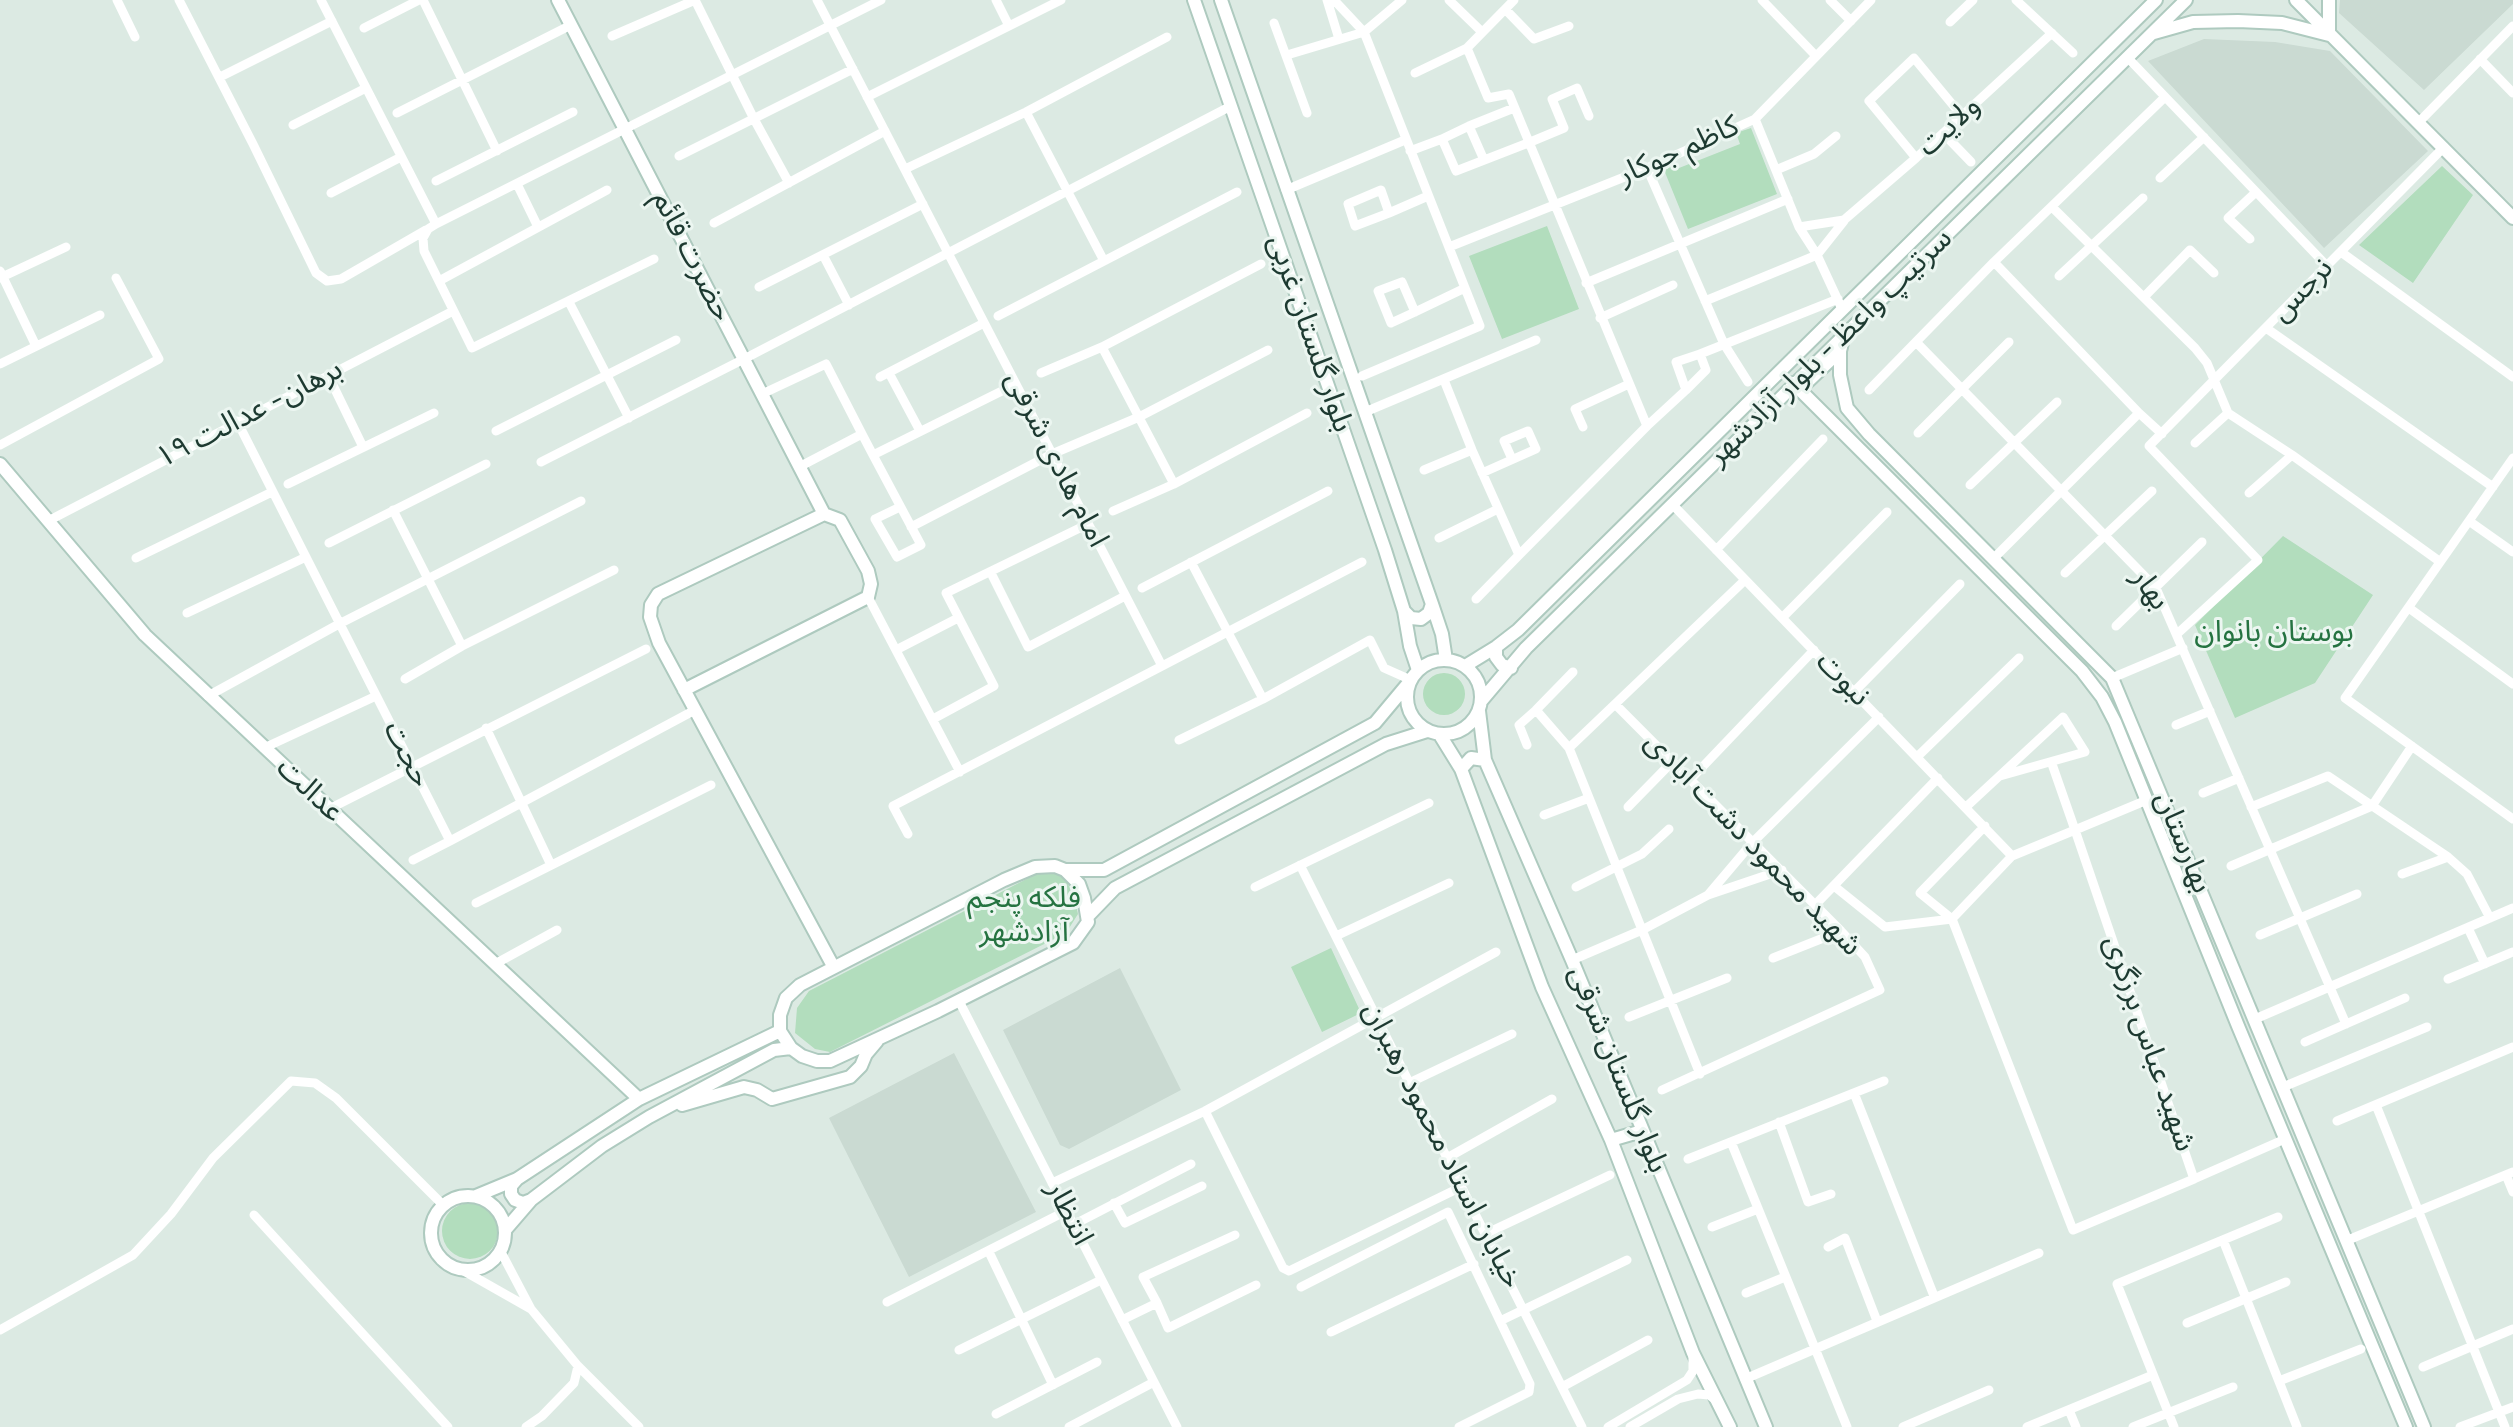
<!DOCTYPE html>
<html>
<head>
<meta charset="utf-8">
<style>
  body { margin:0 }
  canvas { display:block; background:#dceae3 }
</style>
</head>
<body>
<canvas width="2513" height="1427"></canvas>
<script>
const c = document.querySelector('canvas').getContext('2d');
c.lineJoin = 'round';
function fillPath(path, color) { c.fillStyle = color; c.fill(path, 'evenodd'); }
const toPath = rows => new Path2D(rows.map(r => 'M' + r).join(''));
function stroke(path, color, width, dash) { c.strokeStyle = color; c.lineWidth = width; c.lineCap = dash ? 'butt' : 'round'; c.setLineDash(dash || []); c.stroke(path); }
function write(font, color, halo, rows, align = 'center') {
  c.font = font + ' "Titillium Web","Noto Sans Arabic",sans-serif'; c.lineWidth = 6; c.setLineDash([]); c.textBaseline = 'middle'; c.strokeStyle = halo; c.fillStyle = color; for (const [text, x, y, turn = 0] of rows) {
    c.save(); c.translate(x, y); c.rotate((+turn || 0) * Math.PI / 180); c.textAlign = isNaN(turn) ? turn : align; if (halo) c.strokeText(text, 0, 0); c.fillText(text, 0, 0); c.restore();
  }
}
const built = toPath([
  [2340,0,2513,0,2513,4,2424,90,2339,13],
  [2204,39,2275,42,2330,51,2428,151,2324,248,2148,61],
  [1120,968,1181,1090,1069,1149,1060,1145,1003,1030],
  [954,1053,1036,1212,909,1277,829,1118]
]);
const green = toPath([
  [1751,128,1777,194,1688,229,1662,165,1675,160,1679,168,1740,144,1736,133],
  [2442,166,2473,195,2413,283,2359,245],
  [1547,226,1579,309,1502,339,1469,256],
  [2283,536,2373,595,2315,683,2235,718,2195,625],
  '1423 694a21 21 0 1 1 42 0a21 21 0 1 1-42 0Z',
  [1046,869,1063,874,1074,896,1078,914,1066,933,830,1052,815,1049,795,1033,797,1008,809,991],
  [1331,948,1361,1013,1322,1032,1291,967],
  '442 1231a28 28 0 1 1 56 0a28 28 0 1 1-56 0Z'
]);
const street = toPath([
  [117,0,135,37],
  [179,0,253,144,316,273,327,281,341,279,426,230],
  [321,0,436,224],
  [423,0,497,151],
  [695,0,754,119,789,183],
  [817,0,1162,666],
  [996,0,1009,26],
  [1327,0,1339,39],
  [1334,0,1364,32,1480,326,1362,376],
  [1449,0,1481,31],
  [1762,0,1816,56],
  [1830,0,1851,21],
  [2016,0,2073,53],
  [1505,9,1534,39,1569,26],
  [1950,22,1973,0],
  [1274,23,1307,113],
  [364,28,419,0],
  [612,36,695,0],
  [1287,55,1364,32,1402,0],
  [2127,57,2327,266],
  [2480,59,2513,93],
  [1415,73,1467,48,1514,0],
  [220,77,332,21],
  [867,97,1061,0],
  [1026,112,1104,261],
  [397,113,571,25],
  [1755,119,1799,227,1817,255,1842,309],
  [2419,122,2513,26],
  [293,125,366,88],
  [1469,126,1514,108],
  [1943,133,1971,162],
  [1410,151,1442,139],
  [679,156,853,69],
  [1916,158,1869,101,1914,58,1962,116],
  [1484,160,1469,126,1442,139,1456,171,1528,143,1564,128,1552,99,1577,88,1589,116],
  [1647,168,1724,344,1748,382],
  [905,169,1026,112,1167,37],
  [1776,170,1814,154,1836,136],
  [2160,178,2204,137],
  [436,181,573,112],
  [517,184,538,227],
  [1286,190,1405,140],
  [331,193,401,157],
  [2052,207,2195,348,2207,363,2228,413,2292,455,2439,561],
  [1389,213,1381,190,1348,204,1355,226,1389,213,1428,196],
  [714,223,885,131],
  [1799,227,1844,220,1916,158,2052,33],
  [2250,239,2228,218,2256,192],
  [1449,247,1647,168,1755,119,1871,0],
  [2341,252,2513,377],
  [823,255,849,305],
  [654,259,472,348,424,251,423,238,428,229,436,224,881,0],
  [1994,262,2139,413],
  [0,271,36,346],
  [2059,276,2143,198],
  [0,278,66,247],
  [439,281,607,190],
  [1586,283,1788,199],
  [759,287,923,204],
  [2144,297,2190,250,2214,273],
  [1705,301,1817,255,1844,221],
  [569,302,629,418],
  [1415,312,1402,282,1378,291,1391,323,1415,312,1465,288],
  [998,316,1237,192],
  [1600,318,1673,285],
  [2266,328,2493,487],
  [1916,342,2156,588,2346,1024],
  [1102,347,1174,484],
  [1700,354,1838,299],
  [0,364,100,315],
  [889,373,920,431],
  [1041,373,1102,347,1261,264],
  [328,375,363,447],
  [880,377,984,323],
  [1444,380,1472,450,1519,555,1647,426,1509,94,1488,98,1467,48],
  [1869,390,1994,262,2165,97],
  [762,394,826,364,862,434],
  [1365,412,1536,340],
  [237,421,450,841,695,710],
  [1647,426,1686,390,1706,370,1700,354,1676,362,1686,390],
  [1583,427,1575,409,1629,384],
  [496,431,676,340],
  [1918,433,2009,342],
  [2195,443,2228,413],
  [0,445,159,359,116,278],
  [873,455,921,545,897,557,875,519,900,507],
  [2513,458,2345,698,2513,819],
  [541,462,744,359,1229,107],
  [799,467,862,434,873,455,1016,384],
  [1424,470,1472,450],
  [1482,473,1536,449,1528,431,1504,441,1512,459],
  [288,484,434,413],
  [1970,485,2057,402],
  [2249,493,2292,455],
  [1672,504,2012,856],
  [393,510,462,646],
  [1113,511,1174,484,1307,413],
  [48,521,453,311],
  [2469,521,2513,552],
  [911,527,1052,454,1139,417,1268,350],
  [1439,538,1498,509],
  [329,543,486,464],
  [1716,550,1823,439],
  [136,558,272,492],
  [1994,558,2139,413,2162,434],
  [1191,562,1263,699],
  [991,573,1028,647,1125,596],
  [2065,573,2152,491],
  [1142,588,1328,491],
  [868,597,960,772],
  [1476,599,1519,555],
  [2409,608,2513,684],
  [187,613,306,557],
  [1782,618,1887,512],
  [2116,626,2202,542],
  [2177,634,2258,560,2149,446,2444,147],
  [896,650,958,618],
  [1573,672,1536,710,1569,748,1700,1074],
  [2112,678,2183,648],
  [405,679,462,646,614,570],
  [1854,692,1960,584],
  [208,696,339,624,581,501],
  [1616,705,1841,931,1865,957,1880,990,1662,1090],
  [933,719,994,686,946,593,1088,524],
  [2176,725,2210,711],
  [486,728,551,865],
  [1179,740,1263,699,1370,640,1384,668,1411,680],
  [1527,745,1519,725,1536,710],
  [264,748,376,696],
  [1569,748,1745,580],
  [1917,757,2019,658],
  [2052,764,2075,830,2194,1179,2073,1230,1952,919,2012,856,2075,830,2147,800],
  [1690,780,1814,650],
  [2203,793,2239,778],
  [1628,807,1672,762],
  [1966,807,2063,717,2085,752,2000,776],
  [2251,807,2328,776,2448,857,2467,874,2490,918],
  [329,809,646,649],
  [1544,815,1589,798],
  [908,834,893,806,1362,562],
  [413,860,450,841],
  [1300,865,1582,1427],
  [2231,866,2372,806,2412,746],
  [2402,874,2448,857],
  [1834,886,1885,927,1952,919],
  [1255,887,1429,803],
  [1576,887,1642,854,1669,829],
  [1708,895,1752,843,1879,717],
  [476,903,711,785],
  [1815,905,1938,778],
  [1952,919,1920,893,1985,826],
  [2468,928,2485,964],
  [2260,935,2357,894],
  [1336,936,1449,883],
  [1773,958,1841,931],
  [1572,960,1642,930,1708,895,1782,870],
  [495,964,557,930],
  [2448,979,2513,952],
  [959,1001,1177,1427],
  [1629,1017,1727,978],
  [2255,1019,2513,908],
  [2305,1042,2405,998],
  [1409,1083,1512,1034],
  [2283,1087,2427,1027],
  [1854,1093,1934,1296],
  [2376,1105,2505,1427],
  [1205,1111,1283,1268,1289,1271,1461,1187],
  [2337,1121,2513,1047],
  [1779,1122,1808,1202,1831,1194],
  [1731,1142,1847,1427],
  [1447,1158,1552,1099],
  [1688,1159,1884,1081],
  [2506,1175,2513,1192],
  [2194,1179,2285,1139],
  [1052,1183,1205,1111,1496,952],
  [1114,1203,1125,1223,1202,1186],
  [254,1215,448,1427],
  [1075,1224,1191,1164],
  [1712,1227,1758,1209],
  [1485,1234,1610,1175],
  [2223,1240,2297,1427],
  [2348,1240,2513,1172],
  [1828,1247,1845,1238,1877,1321],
  [501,1252,531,1309,578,1366,639,1427],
  [989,1252,1053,1385],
  [464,1271,531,1309],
  [1301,1287,1448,1212,1530,1384,1529,1392,1459,1427],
  [1746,1293,1785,1277],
  [887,1302,1068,1210],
  [1157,1303,1168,1328,1256,1285],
  [1122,1320,1157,1303,1143,1277,1235,1235],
  [1500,1321,1627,1260],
  [2187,1323,2286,1282],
  [0,1330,133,1255,171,1214,213,1158,291,1081,315,1083,336,1098,443,1205],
  [1331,1332,1474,1264],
  [959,1350,1101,1280],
  [2423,1367,2513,1329],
  [1745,1379,2039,1253],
  [2279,1381,2361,1349],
  [1562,1387,1648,1340],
  [2069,1410,2076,1427],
  [996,1414,1097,1362],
  [526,1427,542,1416,574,1383,578,1366],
  [1069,1427,1154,1382],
  [1608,1427,1687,1380,1693,1371,1693,1357],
  [1630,1427,1678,1399,1698,1394,1709,1395,1717,1401],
  [1903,1427,1989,1390],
  [2027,1427,2153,1375],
  [2133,1427,2233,1387],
  [2174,1427,2117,1284,2278,1217],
  [2460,1427,2513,1407]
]);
const secondary = toPath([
  [558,0,824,514],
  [1194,0,1385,550,1404,611,1410,646,1418,670],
  [1221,0,1432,604,1442,634,1446,660],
  [2296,0,2513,218],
  [2154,33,2193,22,2238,21,2282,23,2329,35,2329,0],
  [1844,335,1840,351,1840,375,1847,408,1869,434,2112,678,2424,1427],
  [1793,383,2082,671,2102,697,2115,722,2238,1026,2406,1427],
  [1800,389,1840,351],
  [0,464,145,635,639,1099],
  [1404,611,1411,618,1421,619,1429,613,1432,604],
  [1496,647,1496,657,1502,665,1511,668],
  '1407 697a37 37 0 1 1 74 0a37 37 0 1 1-74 0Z',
  [1465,666,1496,647,1518,630,2156,0],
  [684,690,868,597,871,584,868,571,840,520,824,514,658,594,651,605,650,617,659,643,833,966],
  [1482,700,1526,648,2186,0],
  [1479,711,1485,760,1572,960,1766,1427],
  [1440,735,1461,769,1542,987,1611,1140,1693,1353,1730,1427],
  [1461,769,1471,758,1485,760],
  [1055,866,1065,870,1079,884,1084,898,1088,922,1073,943,938,1011,830,1061,817,1061,802,1056,791,1048,780,1031,780,1015,786,998,800,985,1004,880,1035,867,1055,866],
  [1065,870,1104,870,1375,723,1411,680],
  [1088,916,1115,888,1386,744,1427,731],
  [682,1105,744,1087,757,1090,772,1099,850,1077,861,1066,866,1054,877,1041],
  [1611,1140,1642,1131],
  [517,1179,511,1186,511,1194,515,1200,523,1203,531,1200],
  '431 1233a37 37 0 1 1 74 0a37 37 0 1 1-74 0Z',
  [476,1196,517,1179,639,1099,780,1031],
  [506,1229,531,1200,602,1146,649,1117,774,1050,791,1048]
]);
const streetNames = [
  ["ولایت",1950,127,-43],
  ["کاظم جوکار",1679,152,-24],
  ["حضرت قائم",691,257,63],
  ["نرجس",2303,291,-46],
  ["بلوار گلستان غربی",1309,334,71],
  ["سرتیپ واعظ - بلوار آزادشهر",1831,348,-44],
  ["برهان- عدالت ۱۹",250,415,-27],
  ["امام هادی شرقی",1055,460,63],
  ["بهار",2149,590,55],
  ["نبوت",1842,680,46],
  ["حجت",406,755,63],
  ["عدالت",309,791,43],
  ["بهارستان",2182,843,68],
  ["شهید محمود دشت آبادی",1752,845,46],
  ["شهید عباس برزگری",2148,1044,71],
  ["بلوار گلستان شرقی",1617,1070,68],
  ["خیابان استاد محمود رهبران",1441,1146,63],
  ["انتظار",1068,1214,63]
];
const parkNames = [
  ["بوستان بانوان",2274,634],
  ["فلکه پنجم",1024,900],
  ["آزادشهر",1024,934]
];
fillPath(built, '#cadad2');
fillPath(green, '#b2ddbd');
stroke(secondary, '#aecabf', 16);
stroke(street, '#fff', 9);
stroke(secondary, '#fff', 12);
write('30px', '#1d3a31', '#ecf6f1', streetNames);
write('30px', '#257341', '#ecf6f1', parkNames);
</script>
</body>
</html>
